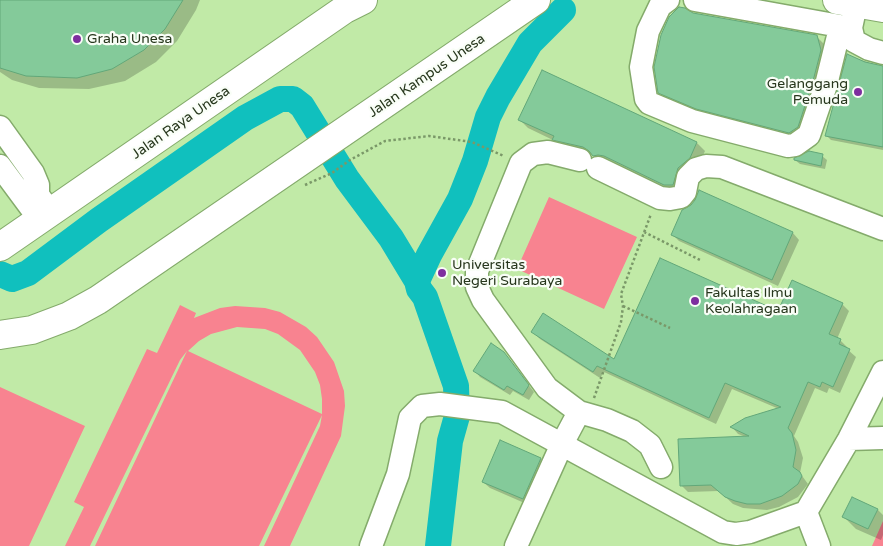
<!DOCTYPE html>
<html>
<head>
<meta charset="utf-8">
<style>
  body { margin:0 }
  canvas { display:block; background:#c1eaa7 }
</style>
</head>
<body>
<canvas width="883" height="546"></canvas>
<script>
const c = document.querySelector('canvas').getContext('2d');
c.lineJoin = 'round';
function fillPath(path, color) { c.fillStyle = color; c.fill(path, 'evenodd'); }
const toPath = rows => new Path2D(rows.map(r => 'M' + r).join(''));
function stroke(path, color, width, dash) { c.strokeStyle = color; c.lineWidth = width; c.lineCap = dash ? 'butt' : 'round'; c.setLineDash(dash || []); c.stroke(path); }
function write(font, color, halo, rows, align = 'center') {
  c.font = font + ' "Varela Round",sans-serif'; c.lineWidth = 4.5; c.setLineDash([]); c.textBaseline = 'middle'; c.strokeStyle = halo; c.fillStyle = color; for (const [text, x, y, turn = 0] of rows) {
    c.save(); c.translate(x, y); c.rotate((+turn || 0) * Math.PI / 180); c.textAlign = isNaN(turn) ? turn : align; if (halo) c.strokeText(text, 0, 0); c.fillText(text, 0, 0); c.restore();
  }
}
const green = toPath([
  [549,197,637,237,604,309,517,269],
  [180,305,196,313,194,318,220,308,235,306,265,308,280,312,306,327,317,337,334,362,344,391,345,406,341,436,290,546,264,546,320,426,322,415,259,546,95,546,187,351,180,360,90,546,65,546,84,507,74,502,147,349,157,353],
  [237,327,265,329,278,334,300,350,315,372,320,385,322,399,322,414,188,351,199,341,211,334],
  [0,387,85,426,29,546,0,546],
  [883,521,883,546,872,546]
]);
const shadow = toPath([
  [0,0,200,0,196,10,177,41,156,62,125,81,89,89,39,88,12,80,0,72],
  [692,14,816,36,829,49,801,144,672,104,659,92],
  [848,56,883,67,883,150,831,140,826,135],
  [520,120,697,143,705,151,698,166,673,193,602,164,593,155,562,148,555,141,528,128],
  [822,156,827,160,825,169,800,164,795,160],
  [700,191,793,233,799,240,778,286,679,241,673,235,692,206],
  [842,304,849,311,837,339,840,340,847,347,847,349,856,357,840,393,829,388,827,393,815,388,794,436,798,442,803,458,800,473,808,484,798,497,779,507,767,510,743,508,733,504,719,491,688,492,681,485,746,437,738,434,732,427,779,409,732,389,716,424,604,372,600,378,540,339,533,332,614,361,778,313],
  [504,353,534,392,529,400,513,391,510,395,480,377,475,371],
  [500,442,541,459,547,465,529,505,490,488,483,482],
  [878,510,883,515,883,535,881,540,856,529,844,517]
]);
const river = toPath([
  [0,274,12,279,28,273,99,220,245,118,280,99,293,99,302,106,347,179,391,238,417,281],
  [438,546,450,441,457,416,456,386,425,297,419,289,417,281,429,255,460,199,475,161,488,117,498,97,530,43,563,10]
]);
const building = toPath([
  [0,0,183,0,165,29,144,50,112,69,77,78,26,76,0,68,0,0],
  [679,7,685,8,693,13,817,35,821,50,813,81,798,127,789,133,696,109,658,93,654,67,661,35,669,17,679,7],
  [847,54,865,62,883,66,883,147,825,136,847,54],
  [542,70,697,142,690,158,678,168,673,185,664,185,604,156,598,155,593,156,589,151,583,147,552,140,554,136,518,120,542,70],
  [809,151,823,154,821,166,794,160,794,158,809,151],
  [699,190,793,232,772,280,671,235,682,210,691,205,695,200,699,190],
  [660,258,778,311,792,280,843,303,829,334,841,339,839,344,850,349,833,387,822,382,820,387,808,382,788,428,792,433,796,450,793,467,800,472,802,476,798,484,782,496,760,504,747,504,735,501,725,497,711,485,680,486,678,439,749,436,730,427,745,418,781,407,725,383,709,418,597,366,593,372,531,332,543,313,614,359,660,258],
  [491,343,504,352,529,385,523,395,507,386,504,390,473,371,491,343],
  [500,440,541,458,523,499,482,482,500,440],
  [852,497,878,509,868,529,842,517,852,497]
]);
const path = toPath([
  [305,185,332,173,350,160,385,141,429,136,472,142,504,156],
  [644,232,702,261],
  [623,306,670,328],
  [594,398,621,322,623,306,621,294,651,214]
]);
const minor = toPath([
  [668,0,660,6,648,31,641,67,646,99,649,103,692,121,788,146,795,145,809,135,826,85,840,28],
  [695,0,851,28],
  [854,14,851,28,854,41,869,49,883,53],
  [0,127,33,173,38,185,38,195,51,213],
  [580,160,548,152,533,154,521,163,477,271,477,287,483,300,547,388,579,412,607,420,632,431,650,445,661,467],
  [0,166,40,220],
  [598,168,660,198,670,199,681,197,685,192,688,177,696,169,706,166,722,167,883,229],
  [849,439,883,438],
  [806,512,819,546],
  [371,546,398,474,410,418,422,406,440,404,502,412,723,532,736,534,750,532,806,512,849,439,883,372],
  [516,546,562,444,579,412]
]);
const major = toPath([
  [837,0,883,8],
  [0,247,345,9,363,0],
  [0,335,32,330,69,316,98,300,536,0]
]);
const markers = [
  [77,39,5,"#7e2e9f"],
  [858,92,5,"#7e2e9f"],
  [442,273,5,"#7e2e9f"],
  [695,301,5,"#7e2e9f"]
];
const poiNames = [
  ["Graha Unesa",87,39],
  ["Gelanggang",848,84,"right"],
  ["Pemuda",848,100,"right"],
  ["Universitas",452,265],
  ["Negeri Surabaya",452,281],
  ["Fakultas Ilmu",705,293],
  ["Keolahragaan",705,309]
];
const streetNames = [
  ["Jalan Kampus Unesa",427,76,-34],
  ["Jalan Raya Unesa",181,123,-35]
];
fillPath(green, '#f88390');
fillPath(shadow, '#0003');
stroke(river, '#10c0be', 26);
fillPath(building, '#84ca9a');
stroke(building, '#62a779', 1);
stroke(minor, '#84ab6b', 25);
stroke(major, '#84ab6b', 30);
stroke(path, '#7a9868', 2.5, [2.5, 2.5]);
stroke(minor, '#fff', 22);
stroke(major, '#fff', 28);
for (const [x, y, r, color] of markers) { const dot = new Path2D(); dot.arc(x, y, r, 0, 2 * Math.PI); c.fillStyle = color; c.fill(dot); stroke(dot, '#f9fef7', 2); }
write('14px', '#27371d', '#f9fef7', poiNames, 'left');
write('14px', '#27371d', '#f9fef7', streetNames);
</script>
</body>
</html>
